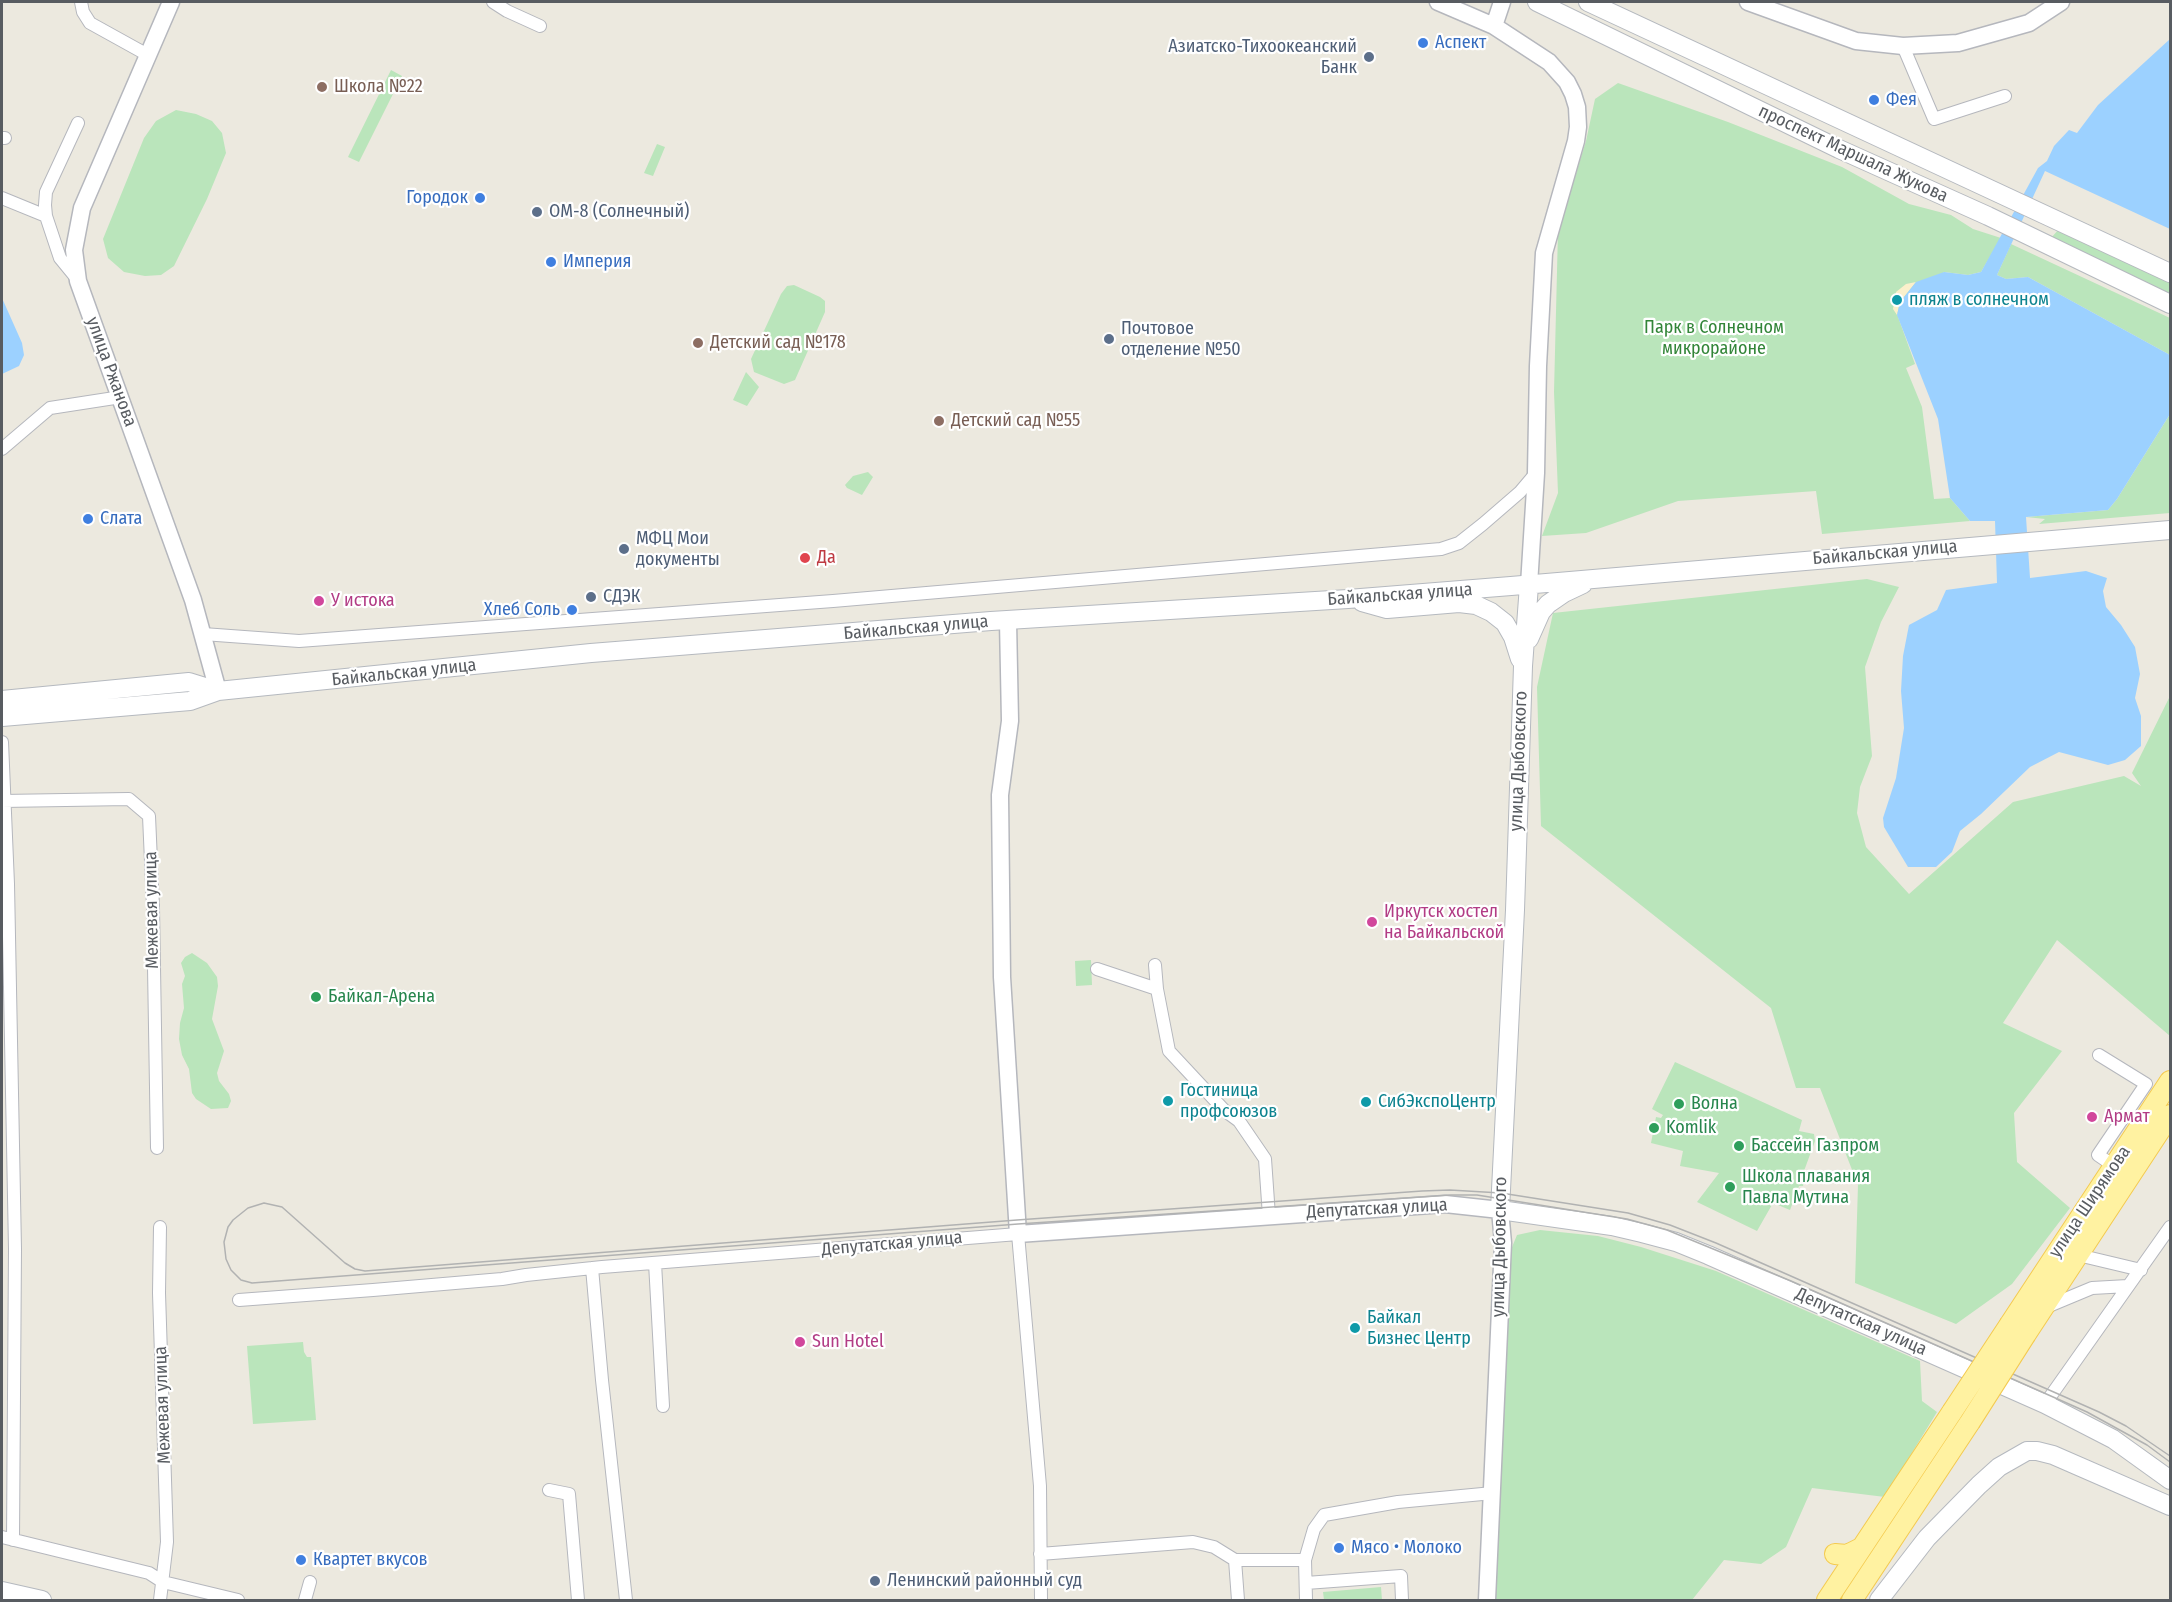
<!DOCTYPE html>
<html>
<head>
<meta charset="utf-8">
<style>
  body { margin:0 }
  #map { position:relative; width:2172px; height:1602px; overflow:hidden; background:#ece9df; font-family:"Fira Sans Condensed",sans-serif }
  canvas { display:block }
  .frame { position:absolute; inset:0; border:3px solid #585c61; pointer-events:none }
</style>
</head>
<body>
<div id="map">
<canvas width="2172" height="1602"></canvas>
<div class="frame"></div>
</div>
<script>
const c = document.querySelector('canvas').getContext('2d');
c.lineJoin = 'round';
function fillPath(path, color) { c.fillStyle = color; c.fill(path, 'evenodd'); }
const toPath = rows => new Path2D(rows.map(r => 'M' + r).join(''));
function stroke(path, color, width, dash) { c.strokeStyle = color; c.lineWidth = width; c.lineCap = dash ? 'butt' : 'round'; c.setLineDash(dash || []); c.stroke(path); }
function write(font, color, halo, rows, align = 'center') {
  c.font = font + ' "Fira Sans Condensed",sans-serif'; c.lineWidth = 4.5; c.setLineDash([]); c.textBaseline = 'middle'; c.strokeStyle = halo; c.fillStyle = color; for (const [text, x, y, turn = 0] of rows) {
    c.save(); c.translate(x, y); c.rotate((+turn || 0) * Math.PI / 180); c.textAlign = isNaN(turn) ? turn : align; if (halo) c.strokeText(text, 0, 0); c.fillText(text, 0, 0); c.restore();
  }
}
const green = toPath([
  [391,70,402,76,359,162,348,157],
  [1618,83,1728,122,1842,167,1909,204,1951,215,1973,229,2001,238,1981,272,1968,275,1944,272,1897,314,1915,364,1906,368,1922,407,1934,499,1950,498,1970,521,1822,534,1816,491,1678,501,1586,533,1542,536,1558,493,1554,392,1558,231,1586,141,1595,99],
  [176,110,196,114,212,121,222,133,226,153,207,199,174,266,161,275,145,276,124,272,108,258,103,239,144,138,156,121],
  [657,144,665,147,653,176,644,173],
  [2059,229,2170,281,2170,295,2051,238],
  [2011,244,2170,318,2170,355,2028,277,2006,279,1997,275],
  [794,285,820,297,825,301,825,312,795,380,784,384,754,372,751,359,781,294,787,286],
  [746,372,759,387,747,406,733,400],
  [2170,414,2170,513,2039,524,2045,519,2026,517,2108,510,2117,499],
  [868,472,873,477,862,495,847,488,845,485,853,476],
  [1867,579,1899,587,1881,622,1865,667,1872,756,1860,787,1857,813,1866,847,1909,894,2013,802,2124,776,2141,786,2132,773,2170,696,2170,1036,2057,940,2003,1023,2062,1051,2014,1113,2017,1162,2070,1208,2012,1284,1956,1324,1855,1283,1858,1185,1820,1088,1796,1088,1771,1008,1541,826,1537,687,1553,613],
  [192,953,207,963,217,977,218,986,212,1019,224,1051,217,1073,219,1081,229,1094,231,1101,228,1108,211,1109,196,1099,192,1093,189,1069,182,1055,179,1039,180,1023,184,1008,182,984,185,976,181,963,185,957],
  [1091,960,1092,985,1076,986,1075,961],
  [1675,1062,1802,1120,1799,1131,1814,1134,1815,1141,1804,1171,1806,1172,1803,1186,1799,1186,1790,1210,1773,1203,1757,1231,1697,1202,1719,1173,1680,1166,1683,1151,1651,1143,1656,1117,1661,1118,1663,1115,1652,1109],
  [1540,1230,1598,1236,1641,1247,1716,1271,1920,1361,1922,1401,1937,1412,1885,1497,1812,1488,1786,1547,1761,1564,1724,1560,1692,1600,1495,1600,1510,1252,1517,1235],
  [303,1342,304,1352,307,1357,311,1357,316,1420,253,1424,247,1346],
  [1381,1587,1382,1600,1324,1600,1323,1592]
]);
const sand = toPath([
  [1916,282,1900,302,1897,315,1893,309,1896,292,1906,284]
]);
const water = toPath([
  [2170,39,2170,229,2045,171,1997,275,2006,279,2028,277,2170,355,2170,414,2117,499,2108,510,2026,517,2030,578,2086,571,2107,578,2103,591,2106,607,2121,625,2135,647,2140,674,2135,698,2141,716,2141,746,2125,760,2108,765,2059,752,2030,767,1981,814,1960,831,1952,852,1936,867,1908,867,1884,827,1883,818,1896,778,1904,728,1901,691,1903,656,1909,625,1937,610,1946,590,1997,583,1995,521,1970,521,1950,498,1938,419,1897,315,1900,302,1916,282,1944,272,1968,275,1981,272,2038,168,2047,161,2054,146,2069,130,2077,133,2098,105],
  [2,298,22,343,24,355,19,366,2,374]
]);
const minor = toPath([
  [81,2,83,12,90,23,146,54],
  [493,2,507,11,540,26],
  [1903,46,1934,119,2005,96],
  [2,138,5,138],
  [2,198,46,216],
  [78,280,60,258,46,216,45,205,46,192,78,123],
  [2,449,50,408,121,397],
  [203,634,299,641,833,601,1441,549,1459,543,1483,524,1520,492,1536,473],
  [2,742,8,884,15,1249,13,1540],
  [2,801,129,799,149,816,153,907,157,1148],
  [1155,965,1157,989],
  [1097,969,1157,989,1169,1051,1224,1110,1239,1121,1265,1159,1269,1216],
  [2099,1055,2146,1084,2098,1155,2114,1166],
  [160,1227,159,1293,167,1542,160,1600],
  [2078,1255,2141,1270],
  [655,1263,663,1406],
  [592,1268,602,1380,626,1600],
  [239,1300,373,1290,502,1279,526,1275,602,1267,1018,1234,1040,1486,1041,1600],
  [2044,1308,2092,1288,2128,1286],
  [2045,1404,2170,1227],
  [549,1490,569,1494,578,1600],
  [2,1537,149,1573,163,1582,238,1600],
  [1040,1554,1193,1542,1214,1547,1235,1560],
  [1306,1583,1401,1576,1402,1600],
  [305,1600,310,1582],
  [1238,1600,1235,1560,1305,1560],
  [1306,1600,1305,1560,1314,1529,1324,1515,1398,1502,1493,1493]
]);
const tertiary = toPath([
  [171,2,82,208,74,250,78,281,193,600,218,691],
  [1438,2,1494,26,1549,62,1567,82,1573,94,1577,107,1578,127,1576,141,1544,253,1538,366,1536,473,1529,585],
  [1748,2,1856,41,1903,46,1958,43,2029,23,2061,2],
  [1494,26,1502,2],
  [1008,621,1010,721,1000,795,1002,977,1018,1234,1445,1204,1500,1210,1503,1243,1487,1600]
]);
const secondary = toPath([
  [1537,2,1839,149,1988,216,2170,304],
  [1588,2,2170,273],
  [1529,585,1523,666,1515,910,1500,1210,1612,1226,1642,1233,1676,1242,1708,1255,2045,1404,2113,1439,2170,1480],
  [1362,602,1387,609,1459,603,1476,605,1491,612,1505,623,1513,637,1520,659],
  [1529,639,1541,612,1548,604,1564,593,1583,584],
  [2,700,189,682,218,691],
  [2,717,190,701,218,691,591,653,991,621,1348,599,1511,586,2170,530],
  [2,1591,42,1600],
  [1879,1600,1927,1538,1979,1485,1999,1467,2027,1451,2037,1451,2053,1455,2170,1506]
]);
const primary = toPath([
  [2010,1324,2170,1081],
  [2026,1334,2170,1115],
  [1835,1554,1847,1555,1861,1548],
  [1827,1600,1952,1412],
  [1852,1600,1970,1422]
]);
const tram = toPath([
  [2170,1456,2126,1426,2099,1412,1716,1243,1670,1225,1628,1213,1501,1193,1450,1190,1422,1191,1017,1220,365,1271,355,1269,345,1263,282,1207,264,1203,248,1208,233,1220,228,1227,224,1242,226,1259,231,1270,241,1280,252,1283,1018,1224,1451,1195,1477,1195,1627,1219,1667,1230,1791,1281,2087,1412,2147,1445,2170,1462]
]);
const primaryBridge = toPath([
  [1952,1412,2010,1324],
  [1970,1422,2026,1334]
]);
const markers = [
  [1423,43,6,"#3f7fe0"],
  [1369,57,6,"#5c6f8a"],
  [322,87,6,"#8d6e63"],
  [1874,100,6,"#3f7fe0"],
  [480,198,6,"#3f7fe0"],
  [537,212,6,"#5c6f8a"],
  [551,262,6,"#3f7fe0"],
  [1897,300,6,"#0f9aa8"],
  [1109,339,6,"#5c6f8a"],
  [698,343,6,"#8d6e63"],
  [939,421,6,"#8d6e63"],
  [88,519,6,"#3f7fe0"],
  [624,549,6,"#5c6f8a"],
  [805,558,6,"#e0444e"],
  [591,597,6,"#5c6f8a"],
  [319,601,6,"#d1479c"],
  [572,610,6,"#3f7fe0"],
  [1372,922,6,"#d1479c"],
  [316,997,6,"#2e9e5b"],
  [1168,1101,6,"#0f9aa8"],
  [1366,1102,6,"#0f9aa8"],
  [1679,1104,6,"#2e9e5b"],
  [2092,1117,6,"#d1479c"],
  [1654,1128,6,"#2e9e5b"],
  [1739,1146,6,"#2e9e5b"],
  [1730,1187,6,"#2e9e5b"],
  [1355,1328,6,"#0f9aa8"],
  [800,1342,6,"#d1479c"],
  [1339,1548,6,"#3f7fe0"],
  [301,1560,6,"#3f7fe0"],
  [875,1581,6,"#5c6f8a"]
];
const shopNames = [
  ["Аспект",1435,43],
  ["Фея",1886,100],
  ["Городок",468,198,"right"],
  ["Империя",563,262],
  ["Слата",100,519],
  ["Хлеб Соль",560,610,"right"],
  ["Мясо • Молоко",1351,1548],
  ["Квартет вкусов",313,1560]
];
const serviceNames = [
  ["Азиатско-Тихоокеанский",1357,47,"right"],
  ["Банк",1357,68,"right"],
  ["ОМ-8 (Солнечный)",549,212],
  ["Почтовое",1121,329],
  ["отделение №50",1121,350],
  ["МФЦ Мои",636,539],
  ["документы",636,560],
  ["СДЭК",603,597],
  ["Ленинский районный суд",887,1581]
];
const educationNames = [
  ["Школа №22",334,87],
  ["Детский сад №178",710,343],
  ["Детский сад №55",951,421]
];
const streetNames = [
  ["проспект Маршала Жукова",1853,154,25],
  ["улица Ржанова",111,372,70],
  ["Байкальская улица",1885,553,-5],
  ["Байкальская улица",1400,595,-4],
  ["Байкальская улица",916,628,-5],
  ["Байкальская улица",404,673,-6],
  ["улица Дыбовского",1519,761,-88],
  ["Межевая улица",152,910,-91],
  ["улица Ширямова",2090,1202,-56],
  ["Депутатская улица",1377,1209,-3],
  ["Депутатская улица",892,1244,-5],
  ["улица Дыбовского",1500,1247,-89],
  ["Депутатская улица",1861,1322,24],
  ["Межевая улица",163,1405,-92]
];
const cultureNames = [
  ["пляж в солнечном",1909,300],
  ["Гостиница",1180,1091],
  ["профсоюзов",1180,1112],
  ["СибЭкспоЦентр",1378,1102],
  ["Байкал",1367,1318],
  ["Бизнес Центр",1367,1339]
];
const parkNames = [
  ["Парк в Солнечном",1714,328],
  ["микрорайоне",1714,349]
];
const healthNames = [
  ["Да",817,558]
];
const hotelNames = [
  ["У истока",331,601],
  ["Иркутск хостел",1384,912],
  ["на Байкальской",1384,933],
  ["Армат",2104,1117],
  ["Sun Hotel",812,1342]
];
const leisureNames = [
  ["Байкал-Арена",328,997],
  ["Волна",1691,1104],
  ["Komlik",1666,1128],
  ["Бассейн Газпром",1751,1146],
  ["Школа плавания",1742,1177],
  ["Павла Мутина",1742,1198]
];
fillPath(green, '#bae5bb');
fillPath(sand, '#fbf0cb');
fillPath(water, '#9cd1ff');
stroke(minor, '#b5b7bd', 14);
stroke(tertiary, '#b5b7bd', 19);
stroke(secondary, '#b5b9bf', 20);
stroke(primary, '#f4ca4f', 22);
stroke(minor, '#fff', 12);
stroke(tertiary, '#fff', 16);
stroke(secondary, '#fff', 18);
stroke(primary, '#fff2a1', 20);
stroke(tram, '#b1b2b2', 1.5);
stroke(primaryBridge, '#f4ca4f', 22, []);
stroke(primaryBridge, '#fff2a1', 20);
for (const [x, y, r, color] of markers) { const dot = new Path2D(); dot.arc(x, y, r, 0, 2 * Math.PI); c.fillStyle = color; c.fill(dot); stroke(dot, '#fff', 2); }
write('18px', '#366cbe', '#fff', shopNames, 'left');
write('18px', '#4e5e75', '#fff', serviceNames, 'left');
write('18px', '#785e54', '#fff', educationNames, 'left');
write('18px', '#585c61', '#fff', streetNames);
write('18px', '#0d838f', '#fff', cultureNames, 'left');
write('18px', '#328538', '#fff', parkNames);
write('18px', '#be3a42', '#fff', healthNames, 'left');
write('18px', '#b23c85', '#fff', hotelNames, 'left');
write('18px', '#27864d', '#fff', leisureNames, 'left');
</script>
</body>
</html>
